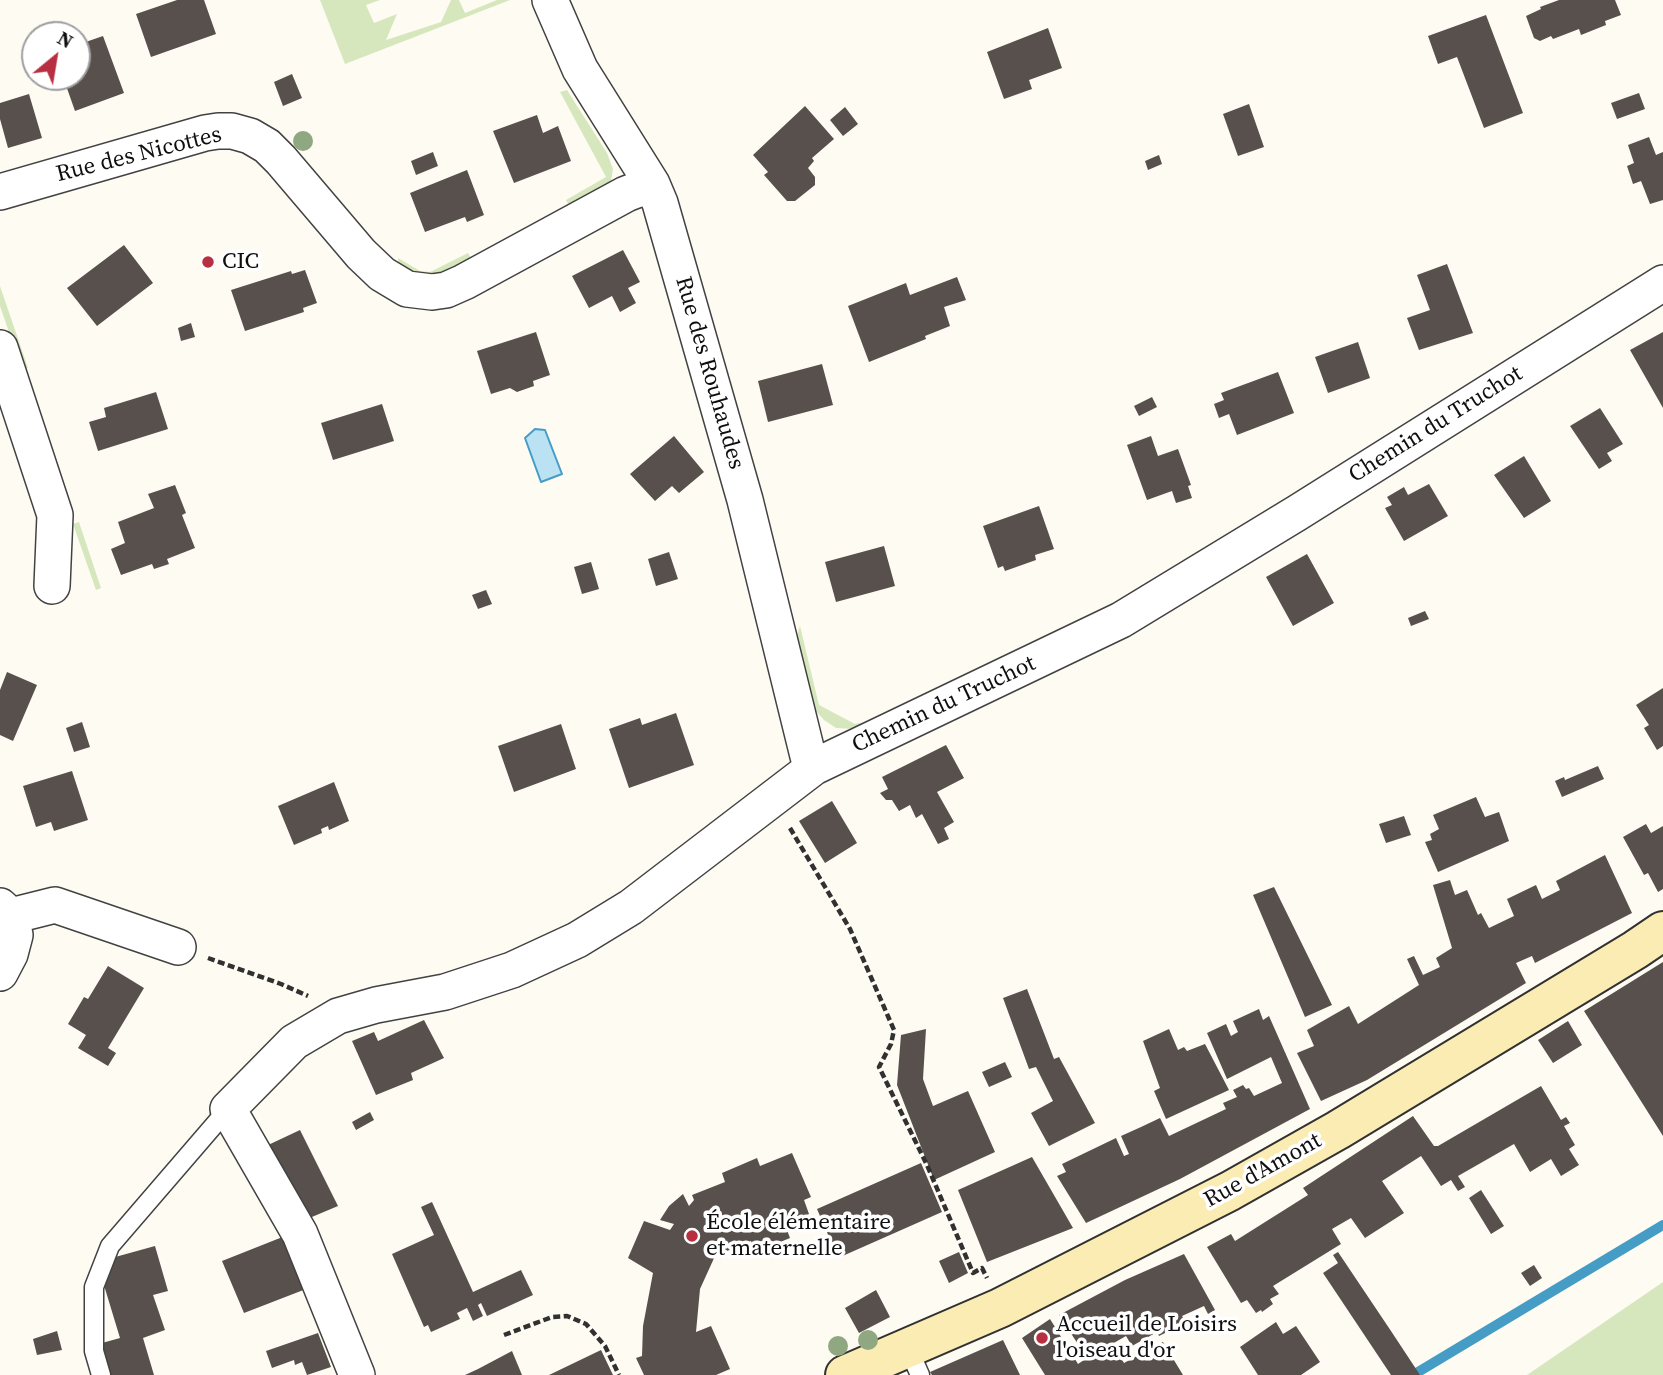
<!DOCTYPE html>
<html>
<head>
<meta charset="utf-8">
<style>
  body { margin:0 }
  #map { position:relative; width:1663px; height:1375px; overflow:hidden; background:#fefbf3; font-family:"Source Serif 4",serif }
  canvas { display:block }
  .north { position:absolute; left:21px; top:21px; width:70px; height:70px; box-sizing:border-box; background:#fff; border:2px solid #9f9f9f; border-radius:50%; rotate:30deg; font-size:19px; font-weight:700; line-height:28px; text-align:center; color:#0f0f0f }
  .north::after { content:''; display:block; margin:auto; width:24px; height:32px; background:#b82f41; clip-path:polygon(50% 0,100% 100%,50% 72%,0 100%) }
</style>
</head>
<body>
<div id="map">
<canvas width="1663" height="1375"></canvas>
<div class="north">N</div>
</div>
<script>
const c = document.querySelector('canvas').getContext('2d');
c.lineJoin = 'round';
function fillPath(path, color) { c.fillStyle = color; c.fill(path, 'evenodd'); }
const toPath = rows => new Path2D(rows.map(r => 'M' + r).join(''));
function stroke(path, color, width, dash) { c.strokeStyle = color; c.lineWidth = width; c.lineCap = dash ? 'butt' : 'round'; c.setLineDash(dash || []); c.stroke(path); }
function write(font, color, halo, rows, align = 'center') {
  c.font = font + ' "Source Serif 4",serif'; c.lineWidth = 7; c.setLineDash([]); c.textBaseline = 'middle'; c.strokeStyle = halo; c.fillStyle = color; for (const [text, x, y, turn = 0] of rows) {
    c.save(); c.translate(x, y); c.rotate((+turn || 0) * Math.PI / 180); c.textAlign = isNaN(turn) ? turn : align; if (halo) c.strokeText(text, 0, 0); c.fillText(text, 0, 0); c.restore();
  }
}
const green = toPath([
  [320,0,380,0,366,5,374,23,397,14,386,40,441,22,451,0,459,0,465,13,497,0,510,0,345,64],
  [567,90,607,153,613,169,611,181,606,188,570,207,566,200,606,177,560,92],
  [468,253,472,260,439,278,399,271,398,258,420,271,430,272],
  [0,286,28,368,22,370,0,306],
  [79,522,101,588,96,590,73,524],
  [800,626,819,705,855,724,861,723,862,727,856,729,836,728,824,720,815,710,807,695,796,638],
  [1663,1282,1663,1375,1527,1375]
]);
const water = toPath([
  [535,429,545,430,562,474,541,482,525,438,535,429]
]);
const stream = toPath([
  [1418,1372,1663,1225]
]);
const building = toPath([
  [177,0,204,0,216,34,151,57,136,14],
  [1559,0,1615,0,1621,15,1605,21,1606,25,1581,35,1579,29,1553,39,1551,36,1540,41,1534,38,1526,16,1541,9,1540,7],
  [1486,15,1523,113,1484,128,1457,57,1438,64,1428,36],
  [1048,28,1062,68,1029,80,1032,89,1004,99,987,52],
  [103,36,124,93,75,111,63,77,77,77,77,45],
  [292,74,302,98,283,106,274,82],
  [1639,93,1645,109,1617,119,1611,103],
  [29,94,42,138,8,148,0,119,0,103],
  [1249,104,1264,147,1238,156,1223,114],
  [805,106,834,139,812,158,814,161,808,168,815,177,815,185,795,201,787,201,764,175,768,172,753,155],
  [845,107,858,124,843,136,830,120],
  [537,115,543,133,558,126,571,161,514,183,493,131],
  [1649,137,1656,155,1663,152,1663,200,1650,204,1641,181,1633,184,1627,166,1634,163,1628,145],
  [433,152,438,166,416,175,411,161],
  [1159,155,1162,164,1148,170,1145,161],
  [467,170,484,215,467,222,465,217,425,232,410,193],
  [124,245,153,283,97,326,67,288],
  [623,250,640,282,628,288,636,303,620,312,612,296,589,308,572,276],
  [1447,264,1473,333,1419,350,1407,318,1430,310,1417,275],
  [305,270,317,303,303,308,304,312,245,331,231,290,291,271,292,274],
  [957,277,966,300,944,307,950,326,925,336,926,339,869,362,848,306,906,283,910,295],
  [191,323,195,337,181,341,178,328],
  [536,332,550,375,533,381,534,386,517,392,510,388,491,394,477,351],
  [1663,332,1663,408,1630,350],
  [1358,342,1370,378,1328,393,1315,357],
  [822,364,833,405,768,422,758,381],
  [1278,372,1294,413,1237,435,1229,414,1219,418,1214,404,1224,400,1221,393],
  [156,392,168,429,98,451,89,422,106,417,104,408],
  [1152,397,1157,407,1139,416,1134,406],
  [382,404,394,441,333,460,321,423],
  [1600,408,1623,444,1607,453,1612,461,1599,469,1570,426],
  [674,436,704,472,679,493,672,486,655,501,630,474],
  [1151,436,1158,456,1178,449,1191,485,1188,486,1192,498,1176,503,1172,491,1147,500,1127,445],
  [1524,456,1551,501,1524,518,1494,475],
  [1429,484,1448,516,1404,541,1385,508,1392,505,1387,497,1404,487,1408,495],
  [175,485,186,513,182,515,195,548,167,559,169,564,154,569,152,564,121,575,111,549,125,543,118,522,154,508,148,494],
  [1039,506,1054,549,1035,555,1036,560,1005,571,1003,566,998,568,983,526],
  [884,546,895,586,836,602,825,562],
  [669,552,678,579,656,586,648,559],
  [1307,554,1334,603,1293,626,1266,577],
  [591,562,599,589,582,594,574,567],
  [486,590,492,604,478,609,472,595],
  [1425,611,1429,619,1411,626,1408,618],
  [7,672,37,685,13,741,0,735,0,690],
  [1663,688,1663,746,1657,750,1644,728,1649,725,1636,705],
  [676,713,694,765,629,788,609,729,640,718,642,725],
  [82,722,90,747,74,752,66,728],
  [561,724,576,769,514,792,498,746],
  [946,745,964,778,937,792,954,822,944,828,949,839,938,844,922,814,916,818,910,805,899,811,892,800,886,800,880,793,888,789,882,777],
  [1598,766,1604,779,1562,797,1555,781,1564,777,1565,780],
  [72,771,88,820,54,831,51,822,36,827,23,786],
  [334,782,349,821,329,830,328,826,321,829,322,833,294,845,278,806],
  [1476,797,1485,817,1499,812,1509,841,1438,872,1425,842,1432,840,1430,834,1439,829,1433,815],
  [832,801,857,843,825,863,799,821],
  [1404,816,1411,835,1386,843,1379,824],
  [1646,824,1651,833,1663,826,1663,889,1658,892,1648,873,1644,875,1623,837],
  [1605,855,1632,913,1535,963,1532,956,1516,963,1526,983,1367,1080,1321,1101,1297,1053,1314,1046,1307,1030,1349,1006,1358,1024,1419,985,1407,959,1414,956,1423,975,1440,967,1436,958,1452,948,1433,885,1450,880,1455,895,1467,890,1478,915,1481,913,1489,928,1514,916,1507,899,1536,885,1542,899,1560,890,1556,881],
  [1274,887,1332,1005,1305,1017,1253,895],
  [1663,962,1663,1136,1584,1011],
  [108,966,144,988,108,1048,116,1053,108,1066,78,1048,86,1035,68,1024,84,997,88,999],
  [1027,989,1054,1059,1059,1057,1095,1123,1049,1146,1031,1113,1053,1101,1036,1067,1029,1069,1003,998],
  [1259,1009,1263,1020,1269,1016,1310,1109,1180,1179,1086,1223,1057,1176,1066,1172,1062,1164,1116,1138,1124,1156,1129,1154,1121,1136,1141,1127,1160,1118,1169,1136,1226,1109,1223,1103,1237,1097,1233,1090,1243,1085,1246,1089,1249,1088,1254,1096,1282,1083,1271,1057,1227,1079,1207,1033,1226,1024,1231,1036,1238,1032,1233,1021],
  [424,1020,444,1058,411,1073,413,1080,376,1095,352,1041,374,1032,378,1041],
  [1568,1021,1582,1045,1553,1063,1538,1040],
  [926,1029,923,1079,933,1106,968,1091,995,1152,934,1180,897,1085,901,1035],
  [1169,1029,1178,1050,1184,1047,1187,1051,1205,1044,1229,1090,1166,1119,1154,1091,1160,1088,1143,1041],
  [1005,1062,1012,1077,989,1087,982,1072],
  [1541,1086,1561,1120,1566,1117,1570,1123,1564,1126,1575,1145,1569,1149,1579,1165,1561,1176,1551,1159,1530,1172,1514,1144,1458,1176,1465,1187,1458,1191,1451,1180,1441,1186,1421,1156,1382,1181,1404,1213,1365,1238,1351,1218,1332,1229,1341,1244,1273,1286,1279,1294,1270,1299,1273,1304,1262,1312,1261,1310,1256,1313,1247,1300,1241,1303,1207,1247,1231,1234,1235,1241,1308,1195,1303,1188,1413,1116,1434,1146,1438,1146],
  [370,1112,374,1120,356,1130,352,1122],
  [300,1130,338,1206,300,1222,266,1146],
  [792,1153,811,1197,804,1200,809,1214,785,1225,790,1238,756,1252,751,1241,715,1256,700,1289,696,1332,711,1326,730,1369,716,1375,644,1375,636,1358,642,1356,643,1326,653,1273,628,1258,644,1221,670,1230,674,1224,660,1220,669,1206,683,1194,689,1206,694,1200,692,1195,725,1182,722,1173,757,1158,760,1166],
  [1032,1157,1073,1228,987,1262,958,1190],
  [921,1163,942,1212,838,1258,817,1209],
  [1481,1190,1504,1226,1491,1234,1469,1198],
  [432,1202,473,1292,521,1270,533,1295,487,1316,481,1303,478,1305,483,1316,473,1321,467,1308,457,1313,460,1319,431,1332,428,1325,424,1327,392,1254,434,1235,421,1207],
  [285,1236,306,1289,244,1313,222,1261],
  [155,1246,168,1291,153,1295,165,1330,143,1338,154,1375,110,1375,102,1343,120,1338,103,1282,108,1259],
  [959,1252,968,1273,949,1283,939,1261],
  [1338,1252,1391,1331,1420,1375,1391,1375,1323,1273,1338,1263,1333,1255],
  [1184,1254,1215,1310,1208,1314,1204,1306,1182,1316,1188,1326,1179,1330,1177,1327,1159,1336,1157,1332,1132,1346,1126,1336,1112,1344,1124,1363,1163,1342,1183,1375,1045,1375,1022,1338,1050,1319,1078,1364,1087,1358,1059,1315,1125,1280],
  [1534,1265,1542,1278,1530,1286,1521,1273],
  [876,1290,890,1317,859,1333,845,1308],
  [1276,1322,1283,1334,1296,1326,1320,1362,1301,1375,1258,1375,1240,1347],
  [57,1331,62,1350,37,1355,33,1339],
  [318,1333,331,1367,307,1375,302,1362,295,1365,294,1360,272,1368,266,1351],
  [1003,1340,1020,1375,932,1375,930,1372],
  [601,1350,613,1375,549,1375],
  [512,1351,522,1375,465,1375,478,1369]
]);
const path = toPath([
  [790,828,850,929,894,1030,891,1044,879,1067,927,1165,973,1273,982,1268,987,1278],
  [208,958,281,984,308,996],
  [504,1335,552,1317,567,1316,586,1324,605,1346,619,1375]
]);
const lane = toPath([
  [908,1348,920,1375],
  [101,1375,94,1351,94,1287,110,1246,228,1109]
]);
const street = toPath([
  [550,0,580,69,652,184,660,203,745,500,808,756,814,767],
  [0,192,205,133,218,131,232,131,250,136,267,146,281,160,361,254,382,274,407,289,432,292,446,290,464,282,626,194,652,184],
  [0,348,55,515,52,586],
  [0,906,11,916,15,935,10,954,0,973],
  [11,916,55,905,178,947],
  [357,1375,300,1234,228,1109,294,1042,338,1016,376,1005,445,992,512,970,577,940,631,907,814,767,1121,620,1297,513,1663,283]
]);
const secondary = toPath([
  [845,1375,1000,1308,1230,1191,1338,1130,1635,950,1663,931]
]);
const trees = [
  [303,141],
  [868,1340],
  [838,1346]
];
const markers = [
  [208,262,7,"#b82f41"],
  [692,1236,7,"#b82f41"],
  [1042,1338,7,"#b82f41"]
];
const streetNames = [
  ["Rue des Nicottes",139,155,-14],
  ["Rue des Rouhaudes",709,373,74],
  ["Chemin du Truchot",1436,425,-32],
  ["Chemin du Truchot",944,705,-25],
  ["Rue d'Amont",1263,1171,-29]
];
const poiNames = [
  ["CIC",222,262],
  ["École élémentaire",706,1223],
  ["et maternelle",706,1249],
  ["Accueil de Loisirs",1056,1325],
  ["l'oiseau d'or",1056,1351]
];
fillPath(green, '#d7e7bd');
fillPath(water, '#bae2f3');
stroke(water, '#459dc6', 2);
stroke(stream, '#459dc6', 10);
fillPath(building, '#58504c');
stroke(lane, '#424242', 21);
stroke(street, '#424242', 38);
stroke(secondary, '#313131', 42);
stroke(path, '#313131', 4.5, [7, 3.5]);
stroke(lane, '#fff', 18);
stroke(street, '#fff', 35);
stroke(secondary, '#faecb2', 38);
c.fillStyle = '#90a881';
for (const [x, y] of trees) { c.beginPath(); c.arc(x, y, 10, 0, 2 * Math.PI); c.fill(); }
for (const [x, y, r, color] of markers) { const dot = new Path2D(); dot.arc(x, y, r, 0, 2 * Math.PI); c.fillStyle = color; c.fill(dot); stroke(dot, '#fff', 2.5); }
write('23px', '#0f0f0f', '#fff', streetNames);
write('23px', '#0f0f0f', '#fff', poiNames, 'left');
</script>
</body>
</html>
